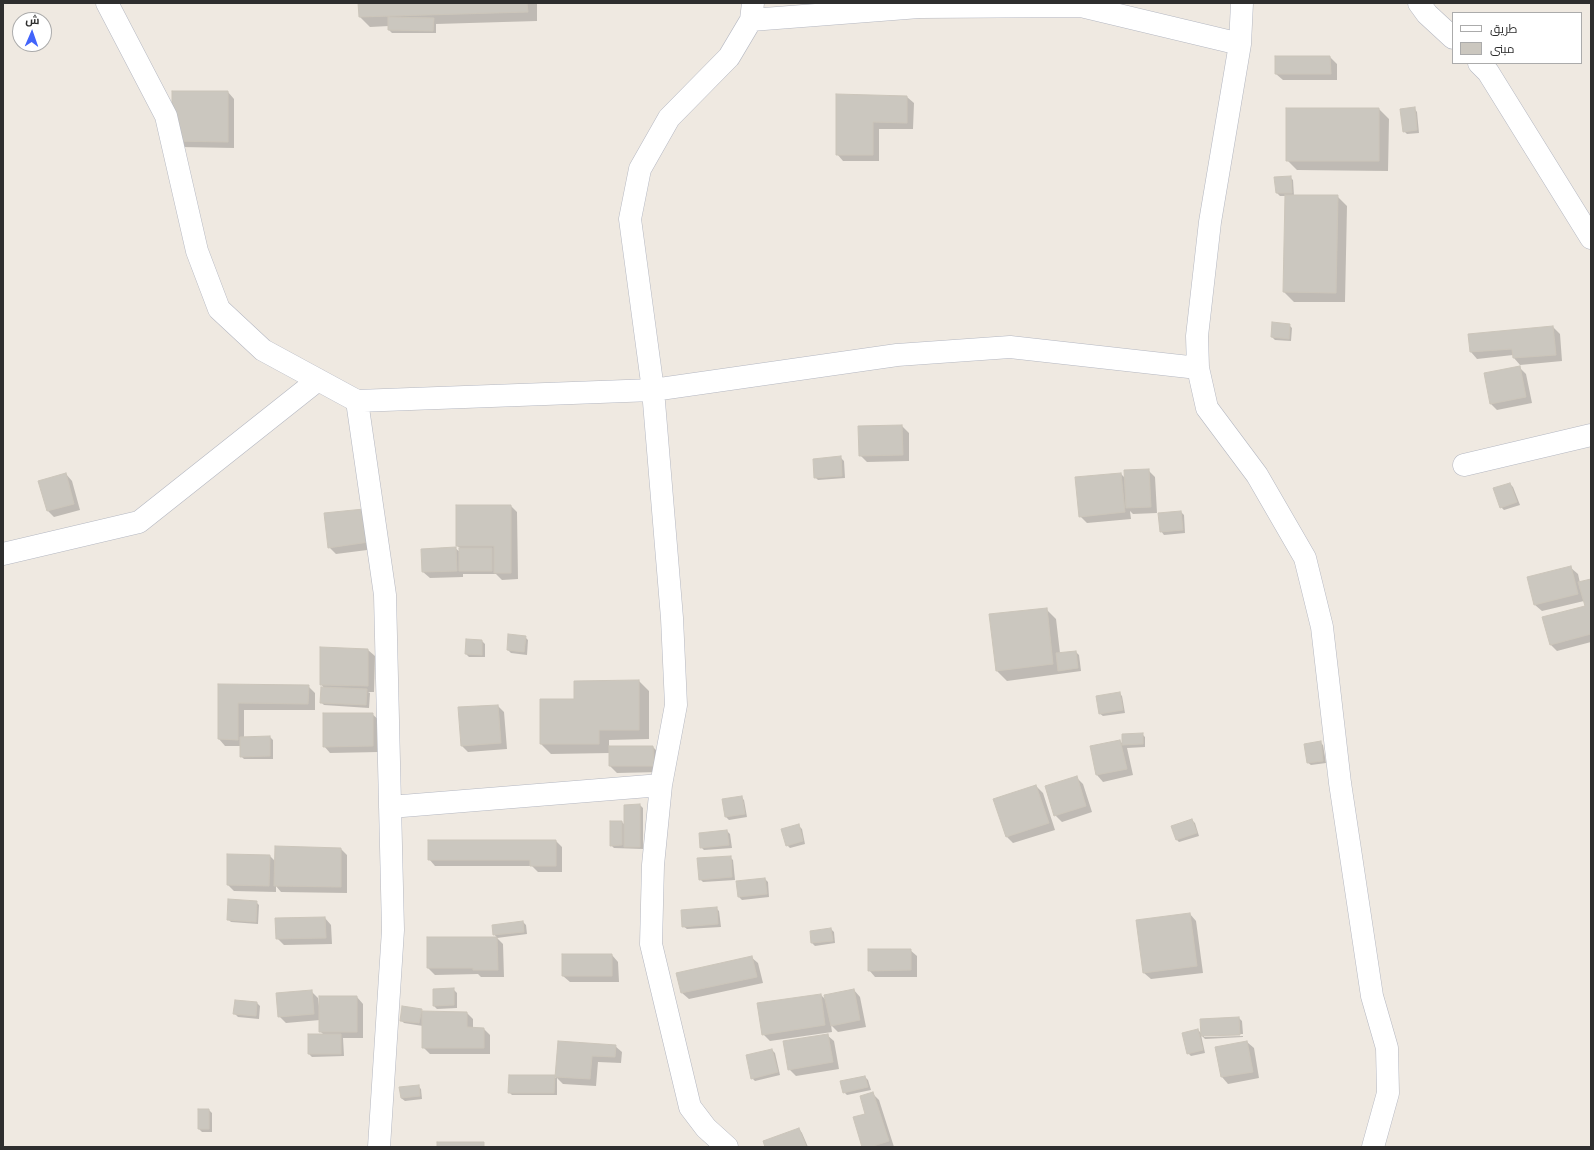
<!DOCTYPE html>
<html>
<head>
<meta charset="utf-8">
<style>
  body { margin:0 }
  #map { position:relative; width:1594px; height:1150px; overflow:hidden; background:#efe9e1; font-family:Raleway,Cairo,sans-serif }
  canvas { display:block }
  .frame { position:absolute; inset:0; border:4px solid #2e2e2e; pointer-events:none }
  .legend { position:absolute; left:1452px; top:12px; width:130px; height:52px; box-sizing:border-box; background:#fff; border:1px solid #ababab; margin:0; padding:5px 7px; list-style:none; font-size:12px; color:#2e2e2e }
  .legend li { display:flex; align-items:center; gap:8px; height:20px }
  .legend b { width:20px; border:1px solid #ababab }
  .north { position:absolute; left:12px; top:12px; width:40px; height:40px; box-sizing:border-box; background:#fff; border:1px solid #ababab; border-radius:50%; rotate:2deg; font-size:11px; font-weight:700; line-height:16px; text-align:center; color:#2e2e2e }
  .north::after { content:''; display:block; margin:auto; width:14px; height:18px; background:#4264fb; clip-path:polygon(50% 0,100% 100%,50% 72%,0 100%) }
</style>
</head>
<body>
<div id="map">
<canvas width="1594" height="1150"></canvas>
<div class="frame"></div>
<ul class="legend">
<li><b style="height:5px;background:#fff"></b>طريق</li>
<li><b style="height:11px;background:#cbc7bf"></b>مبنى</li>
</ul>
<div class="north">ش</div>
</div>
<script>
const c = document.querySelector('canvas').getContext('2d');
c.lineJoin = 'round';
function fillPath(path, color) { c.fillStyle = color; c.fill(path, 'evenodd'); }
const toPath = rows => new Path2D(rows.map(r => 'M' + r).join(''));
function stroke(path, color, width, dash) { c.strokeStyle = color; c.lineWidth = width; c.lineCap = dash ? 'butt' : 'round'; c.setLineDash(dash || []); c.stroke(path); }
const shadow = toPath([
  [359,3,537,3,537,21,436,24,436,33,392,33,389,30,389,26,370,27,360,17],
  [1330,57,1337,64,1337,80,1283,80,1276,74],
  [228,92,234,99,234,148,180,147,173,140],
  [837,95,907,97,914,103,913,129,879,129,879,161,843,161,837,154],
  [1414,108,1417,112,1419,133,1407,134,1404,131],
  [1379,109,1389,119,1388,171,1297,170,1287,160],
  [1290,177,1293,180,1294,196,1337,196,1347,206,1345,302,1294,302,1284,292,1286,196,1280,196,1277,193],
  [1289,325,1292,328,1291,341,1275,340,1272,337],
  [1553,327,1560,334,1562,361,1520,365,1514,358,1513,355,1477,359,1471,352,1469,335],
  [1519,367,1526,374,1532,403,1497,410,1491,404],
  [902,426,909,433,909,461,867,462,860,455],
  [841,458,844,461,845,478,818,480,815,477],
  [1148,470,1155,477,1157,513,1133,514,1130,511,1131,519,1087,523,1080,516,1121,474,1125,478],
  [66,474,72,481,80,510,54,517,48,511,40,481],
  [1510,484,1513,487,1520,505,1504,510,1501,507],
  [511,506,517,512,518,579,502,580,496,574,463,574,463,577,430,578,423,572,455,548,460,552,460,548,457,546],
  [364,510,375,549,336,554,329,547],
  [1181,512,1184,515,1185,533,1164,535,1161,531],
  [1571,568,1578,574,1580,583,1591,580,1591,642,1557,651,1550,644,1586,606,1584,601,1542,611,1535,605,1528,578],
  [1046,609,1056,619,1060,653,1076,652,1079,655,1081,671,1007,681,997,671],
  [525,637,528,640,527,655,511,653,508,650],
  [482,641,485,644,485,657,469,657,466,654],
  [321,648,368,650,375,656,374,692,368,692,370,693,369,708,324,705,321,702,324,688,321,684],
  [639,681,649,691,649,739,609,740,609,747,653,747,660,754,660,772,617,773,610,766,610,753,551,754,541,744,575,700],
  [219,685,308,686,315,693,315,710,244,710,244,738,270,737,273,740,273,759,244,759,241,756,241,746,225,746,219,739],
  [1119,693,1122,696,1125,713,1103,716,1099,713],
  [498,706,504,712,507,749,468,752,462,746],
  [372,714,379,720,379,752,330,753,324,746],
  [1142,734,1145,737,1145,747,1127,748,1133,775,1103,782,1097,775,1091,747,1120,741,1123,744],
  [1320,742,1323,745,1326,763,1311,765,1307,762],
  [1076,777,1083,784,1092,812,1062,822,1055,815],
  [1036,786,1043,793,1055,830,1013,843,1007,837],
  [741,797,744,800,747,817,729,820,726,817],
  [640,805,643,808,643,849,614,848,611,845,622,822,625,825],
  [1192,820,1195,823,1199,836,1179,842,1176,839],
  [799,826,802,829,805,844,790,848,787,845],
  [727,831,730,834,732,848,704,850,701,847],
  [556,841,562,847,562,872,538,872,532,866,435,866,429,859],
  [341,849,347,855,347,893,281,892,276,886,276,892,234,891,228,885,270,856,275,861],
  [730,857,733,860,735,880,703,882,700,879],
  [765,879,768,882,769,897,742,900,739,897],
  [256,902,259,905,258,924,231,922,228,919],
  [716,908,719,911,721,927,687,929,683,926],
  [1190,914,1196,921,1203,973,1151,979,1144,973],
  [325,918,331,925,332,944,284,945,277,938],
  [523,922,526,925,527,934,497,938,494,934],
  [831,929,834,932,835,943,815,946,812,943],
  [497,938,503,944,504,977,481,977,478,974,435,975,428,968],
  [910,950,917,956,917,977,875,977,869,970],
  [612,955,618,962,619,982,570,982,563,976],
  [751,957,758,963,763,983,689,999,682,993],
  [453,989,457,993,457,1008,437,1009,434,1006],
  [854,990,860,997,866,1027,838,1032,831,1025,832,1032,770,1041,763,1034,821,995,826,1000],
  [311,991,318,998,319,1006,357,997,363,1004,363,1038,343,1038,344,1056,312,1057,309,1054,324,1035,320,1031,320,1020,286,1023,279,1016],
  [236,1001,257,1003,260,1006,259,1019,238,1017,234,1013],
  [421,1010,424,1013,467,1013,473,1019,473,1028,484,1029,490,1035,490,1054,430,1054,423,1047,423,1026,404,1023,401,1020],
  [1239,1018,1242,1021,1243,1034,1204,1035,1204,1037,1243,1036,1243,1037,1205,1039,1201,1035,1205,1053,1191,1056,1188,1053,1198,1030,1202,1034,1201,1020],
  [827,1035,834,1041,839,1069,796,1076,789,1069],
  [558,1042,615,1046,622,1052,621,1063,598,1062,596,1086,563,1084,557,1078,557,1095,512,1095,509,1092,554,1076,556,1078],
  [1247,1042,1254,1048,1259,1078,1228,1084,1222,1077],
  [772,1050,775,1053,780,1075,755,1081,752,1078],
  [865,1077,868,1080,871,1090,847,1095,844,1092],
  [418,1086,421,1089,422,1099,405,1101,401,1098],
  [873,1094,879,1100,894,1147,863,1147,866,1114],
  [209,1110,212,1113,212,1132,202,1132,199,1129],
  [799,1129,802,1133,808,1147,766,1147]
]);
const building = toPath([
  [358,3,527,3,528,12,359,17,358,3],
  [388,17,434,18,433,31,388,30,388,17],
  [1275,56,1330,56,1331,74,1275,74,1275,56],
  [172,91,228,91,228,142,172,141,172,91],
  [836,94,907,96,907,123,873,122,873,155,836,155,836,94],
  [1415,107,1417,130,1403,132,1400,109,1415,107],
  [1286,108,1379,108,1379,161,1286,161,1286,108],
  [1291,176,1292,193,1276,193,1274,177,1291,176],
  [1285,195,1338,195,1336,293,1283,292,1285,195],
  [1272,322,1290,324,1289,339,1271,337,1272,322],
  [1553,326,1556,355,1513,358,1512,349,1470,352,1468,334,1553,326],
  [1520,366,1526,397,1490,404,1484,373,1520,366],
  [902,425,903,455,859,456,858,426,902,425],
  [841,456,842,476,814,478,813,459,841,456],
  [1149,469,1151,507,1126,508,1124,470,1149,469],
  [66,473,74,504,47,511,38,481,66,473],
  [1121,473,1125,512,1079,517,1075,477,1121,473],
  [1510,483,1517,502,1500,508,1493,488,1510,483],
  [456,505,511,505,511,573,494,573,494,546,456,546,456,505],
  [364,509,369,542,328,548,324,513,364,509],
  [1181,511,1183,530,1160,532,1158,513,1181,511],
  [456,547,457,571,422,572,421,549,456,547],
  [459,548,492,548,492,571,459,571,459,548],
  [1571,566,1578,594,1534,605,1527,577,1571,566],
  [1591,579,1591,634,1550,645,1542,617,1585,606,1578,582,1591,579],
  [1047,608,1053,664,996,671,989,614,1047,608],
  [508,634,526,636,524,652,507,650,508,634],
  [466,639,482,640,482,655,465,654,466,639],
  [320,647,368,649,368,686,320,685,320,647],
  [1076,651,1078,668,1058,671,1056,653,1076,651],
  [639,680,639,730,599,730,599,744,540,744,540,699,574,699,574,681,639,680],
  [218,684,309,685,308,704,238,703,238,740,218,739,218,684],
  [321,687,367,689,366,705,320,703,321,687],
  [1120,692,1123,710,1099,714,1096,696,1120,692],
  [498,705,501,743,461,746,458,707,498,705],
  [323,713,373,713,373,746,323,747,323,713],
  [1143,733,1143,744,1122,745,1122,734,1143,733],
  [270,736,270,756,240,757,240,737,270,736],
  [1120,740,1127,769,1096,775,1090,746,1120,740],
  [1321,741,1323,761,1307,763,1304,744,1321,741],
  [609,746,653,746,654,766,609,766,609,746],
  [1077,776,1086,806,1054,816,1045,786,1077,776],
  [1036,785,1049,823,1006,837,993,799,1036,785],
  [742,796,745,814,725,817,722,799,742,796],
  [640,804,640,847,624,847,624,805,640,804],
  [1192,819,1197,833,1176,840,1171,826,1192,819],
  [610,821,622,821,622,845,610,846,610,821],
  [799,824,803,841,786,846,781,829,799,824],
  [727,830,729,845,700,848,699,833,727,830],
  [428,840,556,840,556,866,530,866,530,860,428,860,428,840],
  [275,846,341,848,341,887,274,886,275,846],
  [227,854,270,855,269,886,227,885,227,854],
  [731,856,732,877,699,880,697,858,731,856],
  [765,878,767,894,738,897,736,881,765,878],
  [228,899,257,901,256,922,227,920,228,899],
  [717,907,718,924,682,927,681,910,717,907],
  [1190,913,1197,966,1143,973,1136,920,1190,913],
  [325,917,326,938,276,939,275,918,325,917],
  [523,921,524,932,493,935,492,925,523,921],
  [831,928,833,941,811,943,810,931,831,928],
  [427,937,497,937,498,970,473,970,473,968,427,968,427,937],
  [868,949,911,949,911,970,868,971,868,949],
  [562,954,612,954,612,976,562,976,562,954],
  [752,956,757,977,681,993,676,973,752,956],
  [454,988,454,1005,433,1006,433,989,454,988],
  [854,989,860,1020,831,1026,824,995,854,989],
  [312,990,314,1014,278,1017,276,993,312,990],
  [821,994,825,1025,762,1035,757,1003,821,994],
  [319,996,357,996,357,1032,319,1032,319,996],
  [235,1000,257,1002,256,1016,233,1014,235,1000],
  [402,1006,422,1009,419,1023,400,1021,402,1006],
  [422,1011,467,1012,467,1027,484,1028,484,1048,422,1048,422,1011],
  [1239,1017,1240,1035,1201,1036,1200,1019,1239,1017],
  [1198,1029,1203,1050,1187,1054,1182,1033,1198,1029],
  [308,1034,341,1034,341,1054,308,1054,308,1034],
  [828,1034,833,1062,788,1070,783,1041,828,1034],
  [558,1041,616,1045,615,1057,592,1056,590,1079,555,1077,558,1041],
  [1247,1041,1253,1072,1221,1077,1215,1047,1247,1041],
  [772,1049,778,1072,751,1079,746,1055,772,1049],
  [509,1075,555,1075,554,1093,508,1093,509,1075],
  [865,1076,868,1087,843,1093,840,1081,865,1076],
  [419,1085,420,1096,401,1098,399,1087,419,1085],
  [873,1092,889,1141,870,1147,862,1147,853,1117,865,1114,860,1096,873,1092],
  [198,1109,209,1109,209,1129,198,1129,198,1109],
  [799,1128,806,1146,802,1147,765,1147,763,1141,799,1128],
  [437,1142,484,1142,484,1147,437,1147,437,1142]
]);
const minor = toPath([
  [107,3,166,116,197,251,219,309,263,350,357,401,653,390,897,355,1010,347,1198,368],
  [1242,3,1240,44,1210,222,1197,336,1198,368,1207,408,1257,475,1305,558,1322,627,1340,783,1372,996,1387,1048,1388,1093,1373,1147],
  [1419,3,1427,14,1453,38],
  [751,20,919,7,1081,6,1240,44],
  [1479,63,1488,72,1591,238],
  [357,401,385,595,393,930,379,1147],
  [1464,465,1591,435],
  [3,554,139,522,318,380],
  [390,807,661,785],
  [727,1147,706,1128,690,1107,651,944,653,865,661,785,676,705,672,618,653,390,630,219,640,169,669,118,729,57,751,20,753,3]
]);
fillPath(shadow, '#0003');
fillPath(building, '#cbc7bf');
stroke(building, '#cbc5ba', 1);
stroke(minor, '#b4b7c1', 23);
stroke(minor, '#fff', 22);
</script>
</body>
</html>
